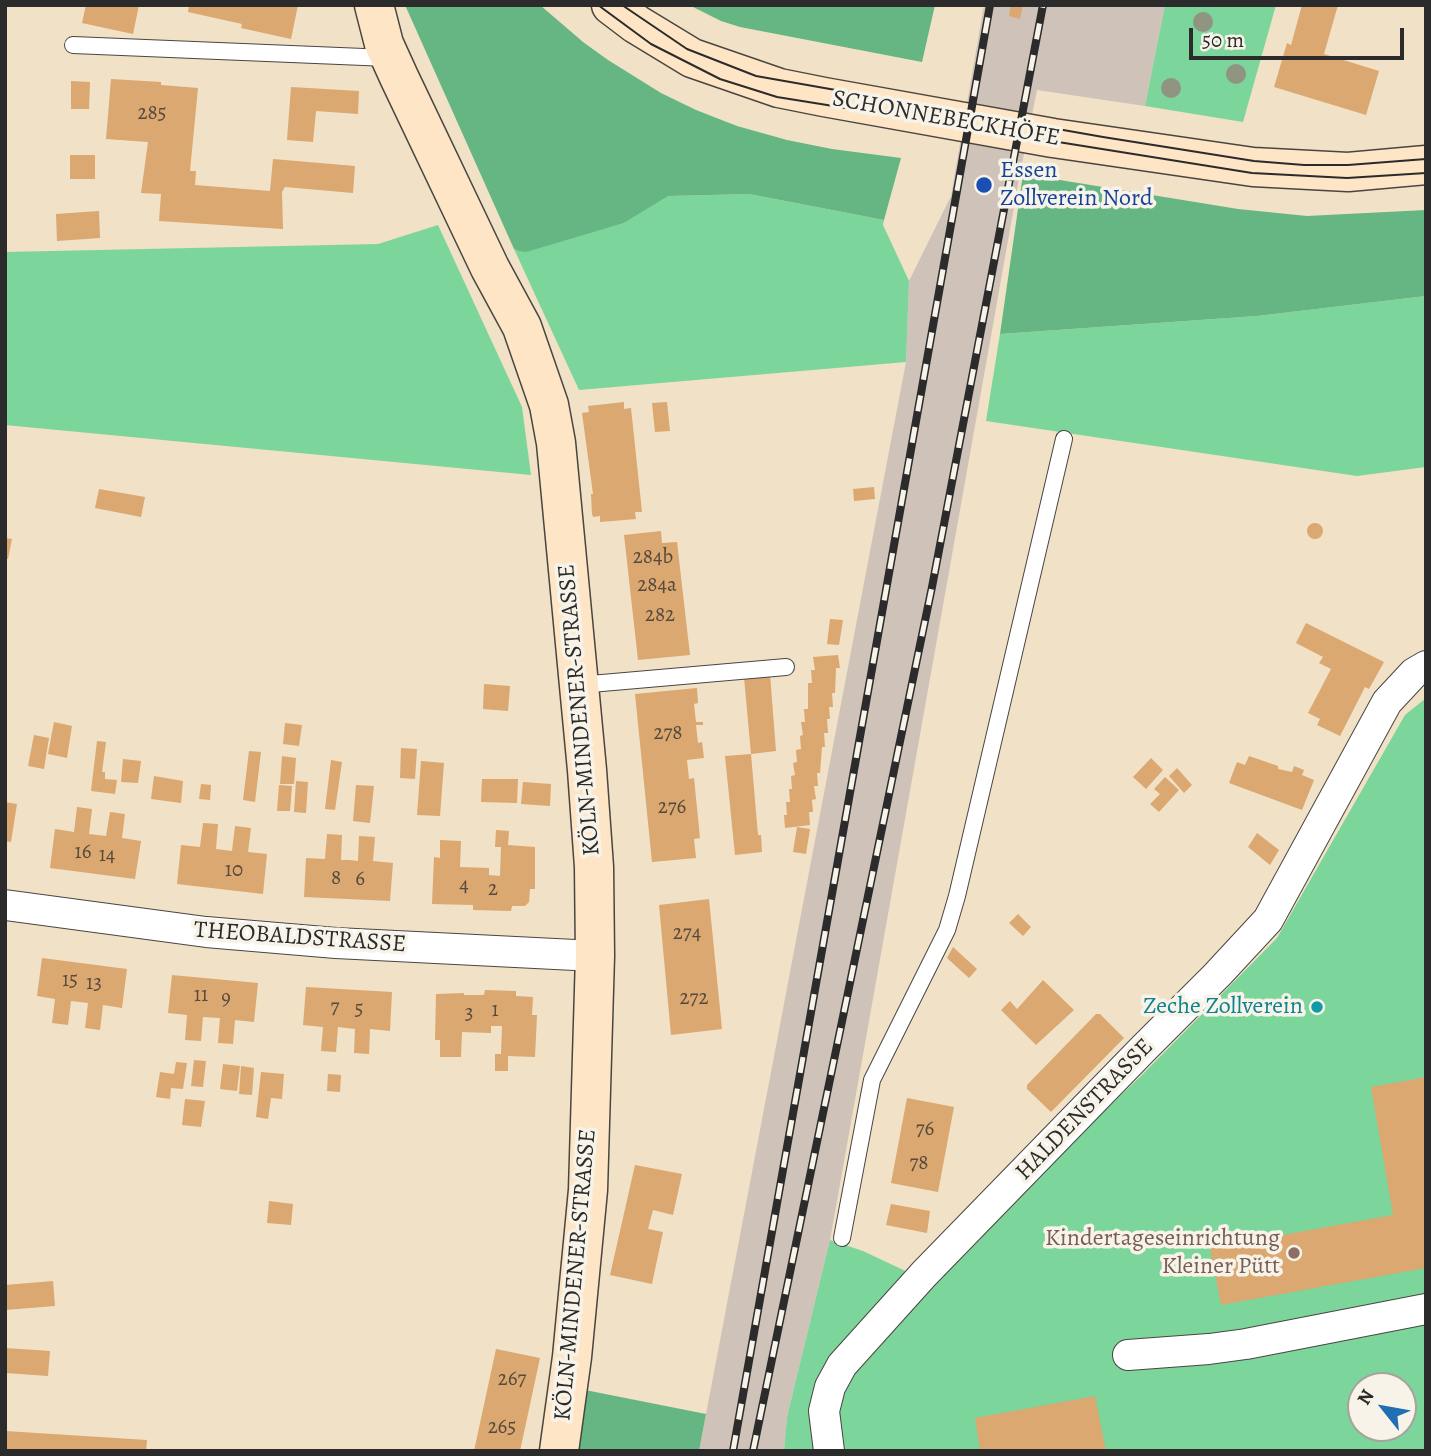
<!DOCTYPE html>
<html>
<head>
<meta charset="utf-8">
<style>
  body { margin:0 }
  #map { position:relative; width:1431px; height:1456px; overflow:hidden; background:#f1e1c6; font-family:Alegreya,serif }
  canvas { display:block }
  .frame { position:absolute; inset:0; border:7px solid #2b2b2b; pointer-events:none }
  .north { position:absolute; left:1347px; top:1372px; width:70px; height:70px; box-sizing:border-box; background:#f7f3e8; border:2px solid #a5a39c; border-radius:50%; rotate:301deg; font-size:19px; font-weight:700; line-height:28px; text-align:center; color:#2b2b2b }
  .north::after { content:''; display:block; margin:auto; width:24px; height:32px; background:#1f6fb2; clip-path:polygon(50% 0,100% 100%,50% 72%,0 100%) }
  .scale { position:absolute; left:1189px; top:28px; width:215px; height:32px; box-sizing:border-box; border:4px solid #2b2b2b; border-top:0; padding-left:9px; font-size:21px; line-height:24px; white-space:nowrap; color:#2b2b2b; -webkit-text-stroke:5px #f7f3e8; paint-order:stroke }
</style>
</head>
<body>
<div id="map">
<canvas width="1431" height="1456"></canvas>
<div class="frame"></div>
<div class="north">N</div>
<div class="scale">50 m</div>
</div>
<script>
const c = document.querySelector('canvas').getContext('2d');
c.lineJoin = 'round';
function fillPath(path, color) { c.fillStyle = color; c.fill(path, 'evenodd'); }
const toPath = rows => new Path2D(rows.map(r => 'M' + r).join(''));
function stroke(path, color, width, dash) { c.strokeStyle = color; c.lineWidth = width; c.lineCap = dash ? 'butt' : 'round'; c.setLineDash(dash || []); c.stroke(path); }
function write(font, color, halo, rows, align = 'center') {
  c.font = font + ' Alegreya,serif'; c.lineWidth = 7; c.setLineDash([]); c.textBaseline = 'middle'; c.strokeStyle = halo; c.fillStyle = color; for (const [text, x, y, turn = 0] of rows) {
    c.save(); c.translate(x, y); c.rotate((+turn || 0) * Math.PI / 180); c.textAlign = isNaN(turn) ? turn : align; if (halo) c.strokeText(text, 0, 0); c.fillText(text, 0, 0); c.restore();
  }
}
const industrial = toPath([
  [984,5,1165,5,1145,106,1037,90,1020,173,830,1240,787,1417,784,1451,699,1451,906,362,909,281,951,196]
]);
const green = toPath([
  [1165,5,1276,5,1243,122,1145,106],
  [749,194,884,220,883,225,909,281,906,362,579,390,514,249,519,251,624,223,667,196],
  [438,225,522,407,531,475,5,425,5,252,378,244],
  [1426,296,1426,467,1357,476,986,421,1000,334,1257,316],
  [1426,698,1426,1451,784,1451,787,1417,830,1240,863,1251,916,1276,930,1273,1141,1076,1277,938,1405,715],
  [1361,1386,1403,1386,1403,1428,1361,1428]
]);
const forest = toPath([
  [405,5,540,5,583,42,608,60,661,93,696,110,737,126,787,140,832,149,901,158,884,220,749,194,668,196,624,223,526,252,519,251,514,249],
  [689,5,935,5,922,62,740,27,721,21],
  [1023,174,1238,209,1307,216,1426,210,1426,296,1257,316,1000,334],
  [575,1388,706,1414,699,1451,565,1451]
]);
const building = toPath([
  [86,5,139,5,133,34,82,23],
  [189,5,298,5,291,39,241,28,242,24,188,12],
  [1011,5,1023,5,1020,19,1009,16],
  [1302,5,1338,5,1324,54,1379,71,1366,115,1274,87,1287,43,1291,45],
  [111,79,161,82,161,85,198,88,190,171,196,171,195,185,270,191,273,159,355,166,353,193,285,187,282,192,283,229,159,221,161,194,141,193,148,142,106,139],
  [71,81,90,82,89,109,71,109],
  [291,87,359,91,358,114,316,111,313,142,287,140],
  [70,155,95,155,95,179,70,179],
  [99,211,100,238,57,241,56,214],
  [624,402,624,409,631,408,642,512,635,512,636,519,600,522,600,516,593,517,592,514,591,494,593,494,582,413,589,412,588,406],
  [667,402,670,431,655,432,652,403],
  [874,487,875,499,854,501,853,489],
  [99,489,145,497,141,517,95,508],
  '1307 531a8 8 0 1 1 16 0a8 8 0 1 1-16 0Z',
  [661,531,662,543,677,542,690,655,638,660,624,535],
  [5,538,12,539,8,559,5,558],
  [830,619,843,620,839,645,827,644],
  [1306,623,1384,662,1369,689,1365,687,1340,736,1317,725,1320,719,1308,713,1331,669,1319,663,1323,657,1296,643],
  [838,655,840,668,836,668,835,693,832,693,833,707,829,707,830,719,827,719,828,733,824,733,825,747,822,747,820,773,817,773,818,786,814,786,816,799,812,800,813,812,809,812,810,825,785,828,784,815,787,815,786,802,790,802,789,789,792,789,791,776,795,775,793,763,797,762,796,750,801,749,800,736,803,735,801,722,805,722,804,709,808,709,808,683,812,683,811,670,815,670,813,657],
  [770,674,776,751,751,754,758,835,761,835,762,852,735,855,725,756,751,754,744,677],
  [484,684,510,686,508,711,483,709],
  [697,688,698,703,694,704,696,722,703,722,703,725,696,725,698,743,702,742,704,758,687,760,689,779,694,778,700,838,694,839,696,858,652,862,635,694],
  [54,722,72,726,67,758,48,754],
  [285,723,302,725,299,746,283,744],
  [34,735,49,738,44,769,28,766],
  [97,741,106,742,102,772,105,772,105,779,117,780,115,794,91,791],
  [401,748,417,749,415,779,400,778],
  [249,751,261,752,255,802,243,800],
  [282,756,296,758,294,784,280,784],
  [1249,756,1278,766,1278,769,1292,772,1294,766,1304,770,1302,775,1314,780,1302,810,1229,783,1237,762,1245,765],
  [1151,758,1163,770,1146,789,1133,777],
  [123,759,141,761,138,783,121,782],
  [331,760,342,762,335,810,325,809],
  [421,761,444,763,440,816,417,815],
  [1177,768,1192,785,1184,793,1169,776],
  [154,776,183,781,181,803,151,799],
  [1165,777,1179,790,1159,812,1150,804,1160,794,1154,789],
  [482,779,518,779,517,803,481,802],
  [296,781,308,782,306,813,294,812],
  [523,782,551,784,550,806,521,804],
  [201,784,211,785,210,800,199,799],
  [279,785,292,786,290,811,277,811],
  [356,785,374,786,370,823,353,821],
  [5,802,17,804,11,842,5,841],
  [77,807,92,809,89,834,106,836,110,812,125,814,122,838,141,841,135,879,50,868,55,829,74,832],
  [203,823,218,824,216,849,232,851,235,826,251,828,248,852,267,854,263,894,177,884,181,845,200,847],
  [797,827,810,829,806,854,793,852],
  [496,830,509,831,508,845,535,847,535,889,530,889,529,902,525,906,512,906,511,911,473,910,473,905,432,904,434,857,440,858,440,840,461,841,460,867,489,868,489,875,500,876,501,847,495,847],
  [1257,833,1279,850,1270,865,1248,847],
  [327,834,342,835,341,860,349,860,358,861,359,836,375,837,373,861,393,863,390,901,304,897,306,858,325,859],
  [709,899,722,1029,671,1035,659,905],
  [1018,914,1031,927,1023,936,1009,923],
  [953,947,977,969,969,978,947,958],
  [42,958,127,969,122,1008,103,1005,100,1030,85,1028,88,1003,71,1001,68,1025,52,1023,55,999,37,996],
  [172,975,258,983,254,1022,235,1020,233,1044,218,1043,220,1018,203,1017,201,1041,185,1040,187,1015,168,1013],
  [1043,980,1074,1010,1036,1045,1001,1010,1010,1001,1017,1009],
  [306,987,392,992,390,1031,370,1029,369,1054,354,1053,355,1029,338,1027,336,1052,321,1051,323,1027,303,1025],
  [485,990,516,991,516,996,533,997,532,1015,537,1015,535,1057,508,1056,508,1071,495,1071,495,1054,501,1054,502,1026,491,1026,491,1033,462,1032,461,1057,440,1057,440,1040,435,1040,436,994,464,993,464,995,484,995],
  [1096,1014,1100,1014,1124,1038,1051,1112,1027,1089,1027,1085],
  [194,1060,206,1061,203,1087,191,1086],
  [176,1062,187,1063,183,1089,171,1088,170,1099,156,1097,160,1072,174,1074],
  [223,1064,240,1066,237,1091,220,1089],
  [241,1066,254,1068,252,1095,239,1094],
  [261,1072,284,1074,282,1099,271,1098,268,1119,256,1117],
  [328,1074,341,1075,340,1092,327,1091],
  [1426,1077,1426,1268,1221,1305,1210,1248,1393,1215,1371,1087],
  [907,1098,954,1107,938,1192,891,1183],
  [185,1099,205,1101,201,1127,182,1125],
  [635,1165,682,1174,673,1215,653,1210,648,1229,663,1232,652,1284,610,1275],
  [269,1201,293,1204,291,1225,267,1223],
  [891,1204,930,1211,927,1233,886,1225],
  [53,1281,55,1306,5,1310,5,1285],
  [5,1348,50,1351,48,1376,5,1373],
  [496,1349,540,1358,520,1451,474,1451],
  [1095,1396,1106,1451,980,1451,975,1418],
  [5,1431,147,1440,146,1451,5,1451]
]);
const lane = toPath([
  [73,45,388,58],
  [579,685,786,667],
  [842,1238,872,1080,947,930,957,896,1064,439]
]);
const street = toPath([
  [5,905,206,932,336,943,595,956],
  [1128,1355,1209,1349,1246,1344,1426,1309],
  [829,1451,824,1411,830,1387,842,1365,924,1274,1144,1048,1217,975,1268,920,1387,702,1414,673,1426,666]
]);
const secondary = toPath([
  [374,5,384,44,399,77,490,268,522,327,549,405,556,443,587,770,594,867,595,956,588,1190,572,1357,559,1451],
  [611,5,636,24,692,58,779,88,824,97,1053,138,1253,167,1348,172,1426,165]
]);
const tram = toPath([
  [598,5,651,44,720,79,777,97,1252,173,1347,178,1426,173],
  [622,5,687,49,756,76,1103,137,1254,161,1304,165,1348,165,1426,159]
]);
const rail = toPath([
  [733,1451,990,5],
  [753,1451,932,587,1043,5]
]);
const trees = [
  [1203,22],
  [1236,74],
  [1171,88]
];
const markers = [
  [984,185,9,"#1a4fb4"],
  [1317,1007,7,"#0f9aa8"],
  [1294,1253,7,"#8d6e63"]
];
const numberNames = [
  ["285",152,114],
  ["284b",653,558],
  ["284a",657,586],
  ["282",660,616],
  ["278",668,734],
  ["276",672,808],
  ["16",83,853],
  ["14",107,856],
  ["10",234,871],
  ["8",336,879],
  ["6",360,880],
  ["4",464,886],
  ["2",493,890],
  ["274",687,934],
  ["15",70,981],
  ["13",94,984],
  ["11",201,996],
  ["9",226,999],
  ["272",694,999],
  ["7",335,1008],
  ["5",359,1010],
  ["1",495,1011],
  ["3",469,1014],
  ["76",925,1130],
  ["78",919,1164],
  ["267",512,1380],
  ["265",502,1428]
];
const streetNames = [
  ["SCHONNEBECKHÖFE",946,119,10],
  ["KÖLN-MINDENER-STRASSE",580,710,-95],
  ["THEOBALDSTRASSE",300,938,4],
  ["HALDENSTRASSE",1085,1110,-46],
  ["KÖLN-MINDENER-STRASSE",576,1275,-85]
];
const transitNames = [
  ["Essen",1000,171],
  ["Zollverein Nord",1000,199]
];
const cultureNames = [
  ["Zeche Zollverein",1303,1007]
];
const educationNames = [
  ["Kindertageseinrichtung",1280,1239],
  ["Kleiner Pütt",1280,1267]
];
fillPath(industrial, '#cec2b9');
fillPath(green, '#7cd59a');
fillPath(forest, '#65b682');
fillPath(building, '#daa870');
stroke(lane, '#494642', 18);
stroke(street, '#494642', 32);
stroke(secondary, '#494642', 41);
stroke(lane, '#fff', 16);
stroke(street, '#fff', 30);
stroke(secondary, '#fde5c5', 38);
stroke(tram, '#2b2b2b', 2);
stroke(rail, '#2b2b2b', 8);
stroke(rail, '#f7f3e8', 5, [16]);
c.fillStyle = '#8f9580';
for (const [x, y] of trees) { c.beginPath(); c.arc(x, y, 10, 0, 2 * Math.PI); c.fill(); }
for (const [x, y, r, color] of markers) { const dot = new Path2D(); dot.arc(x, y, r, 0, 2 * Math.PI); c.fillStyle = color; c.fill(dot); stroke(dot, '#f7f3e8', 2.5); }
write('21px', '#574a3c', null, numberNames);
write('24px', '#2b2b2b', '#f7f3e8', streetNames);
write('24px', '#164399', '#f7f3e8', transitNames, 'left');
write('24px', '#0d838f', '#f7f3e8', cultureNames, 'right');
write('24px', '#785e54', '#f7f3e8', educationNames, 'right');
</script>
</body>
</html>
